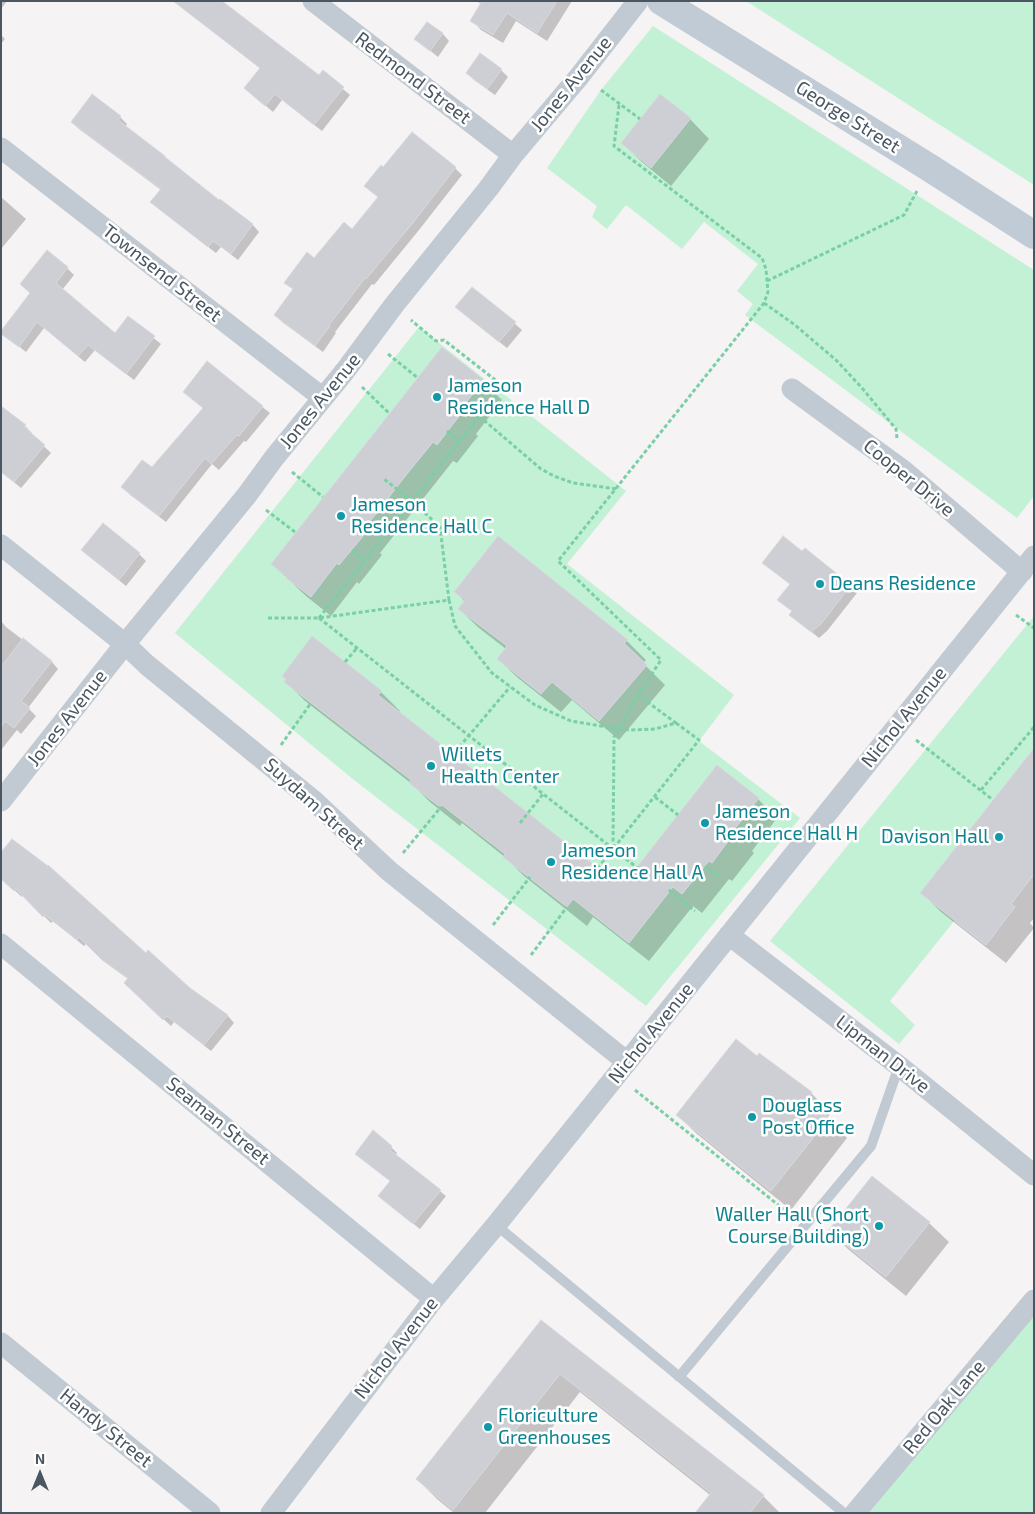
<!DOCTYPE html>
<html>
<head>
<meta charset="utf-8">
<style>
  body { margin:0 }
  #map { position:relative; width:1035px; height:1514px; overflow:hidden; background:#f5f3f3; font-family:"Exo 2",sans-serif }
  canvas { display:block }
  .frame { position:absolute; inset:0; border:2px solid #4a5661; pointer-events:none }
  .north { position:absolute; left:15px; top:1449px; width:50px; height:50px; -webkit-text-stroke:4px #fff; paint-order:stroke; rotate:0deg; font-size:14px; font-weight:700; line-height:20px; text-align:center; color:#4a5661 }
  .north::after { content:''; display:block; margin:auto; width:18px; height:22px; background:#4a5661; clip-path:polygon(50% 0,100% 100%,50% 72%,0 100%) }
</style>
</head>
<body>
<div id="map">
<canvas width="1035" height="1514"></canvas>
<div class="frame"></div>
<div class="north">N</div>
</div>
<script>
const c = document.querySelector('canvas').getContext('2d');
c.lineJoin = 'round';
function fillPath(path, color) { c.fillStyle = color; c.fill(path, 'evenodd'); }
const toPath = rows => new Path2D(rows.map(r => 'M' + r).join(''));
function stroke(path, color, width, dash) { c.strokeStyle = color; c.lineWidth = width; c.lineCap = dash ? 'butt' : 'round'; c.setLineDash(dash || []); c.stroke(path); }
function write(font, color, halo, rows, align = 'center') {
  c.font = font + ' "Exo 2",sans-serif'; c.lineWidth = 5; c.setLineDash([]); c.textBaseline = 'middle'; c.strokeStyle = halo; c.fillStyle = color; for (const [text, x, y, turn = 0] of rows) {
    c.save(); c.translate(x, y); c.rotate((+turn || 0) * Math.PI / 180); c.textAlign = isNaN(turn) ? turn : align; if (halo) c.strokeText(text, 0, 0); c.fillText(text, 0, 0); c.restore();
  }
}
const green = toPath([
  [746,1,1034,1,1034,185],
  [653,26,1034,270,1034,496,1017,518,745,315,753,304,737,291,758,264,704,222,682,249,626,205,607,229,592,217,597,206,547,168,601,90],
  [419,327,626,491,567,564,734,695,699,741,800,818,646,1006,354,780,175,633],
  [1034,616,1034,748,920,893,955,920,890,1001,915,1025,899,1044,770,941],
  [1034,1311,1034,1513,867,1513]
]);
const shadow = toPath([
  [1,1,7,1,1,9],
  [174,1,320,77,323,72,350,95,322,131,282,100,273,112,245,88,261,69],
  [477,1,572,1,547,41,516,21,503,43,481,30,472,20,482,5],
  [427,24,443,34,449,41,438,57,416,39],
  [1,35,5,39,1,44],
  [480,55,501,70,508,77,495,95,474,80,467,73],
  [93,96,120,117,127,124,125,127,219,202,220,201,253,225,259,232,238,260,221,247,216,253,159,209,161,190,79,129,72,122],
  [661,96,690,119,709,139,671,186,642,162,622,143],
  [455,168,462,175,419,230,374,285,372,284,335,332,336,333,323,352,282,322,276,315,294,290,286,283,352,231],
  [1,197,26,219,1,249],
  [67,268,74,275,62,290,115,335,129,318,161,344,134,380,95,350,85,362,44,328,26,352,2,333],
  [473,288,522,330,507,348,464,314],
  [207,363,270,413,246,442,244,441,219,470,212,464,166,522,129,494,123,487,152,469,204,409],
  [483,381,502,400,476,434,478,436,457,463,453,461,380,553,382,555,359,584,357,582,331,616,306,596,272,564],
  [7,412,25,426,32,433,31,434,51,453,21,488,4,474],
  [805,549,857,593,827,631,819,638,798,621,793,612,786,606,791,585,771,569,802,552],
  [139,554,146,561,126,586,90,557],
  [456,592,627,641,646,660,643,663,665,685,619,740,572,700,561,712,518,678,498,659,506,649,479,628,459,609,465,602],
  [1,621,6,627,52,662,58,669,28,708,36,716,21,734,17,730,1,750],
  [286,682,381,692,400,711,399,713,612,880,630,877,758,799,777,818,752,851,754,853,732,881,729,879,702,913,693,906,649,961,593,917,587,926,524,876,506,858,462,823,460,826,430,802,412,784,305,701],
  [1034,751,1034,918,1030,923,1034,928,1006,963,941,912,922,893],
  [1,878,146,955,189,989,228,1016,234,1023,211,1051,174,1022,171,1026,132,990,128,979,110,966,87,943,84,946,53,921,51,923,23,895,22,897],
  [757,1058,811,1093,831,1113,827,1118,847,1138,791,1210,697,1134,677,1115],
  [391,1147,397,1153,395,1156,446,1196,420,1229,385,1201,391,1181,357,1154],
  [872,1177,929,1223,949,1242,906,1296,849,1250,829,1231],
  [541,1322,763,1496,780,1513,696,1513,710,1495,580,1392,485,1513,454,1513,437,1499,417,1479]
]);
const building = toPath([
  [173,1,222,1,319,75,323,70,344,87,314,125,275,94,265,106,244,88,260,68,173,1],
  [482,1,557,1,537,33,507,13,493,35,470,21,482,1],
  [427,22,443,33,430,51,414,39,427,22],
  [480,53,502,69,487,89,466,73,480,53],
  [92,94,121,116,118,120,165,156,165,157,219,200,220,199,253,224,231,254,213,241,208,247,150,202,161,189,71,122,92,94],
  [660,94,691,118,651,168,621,143,660,94],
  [412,132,456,167,412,224,366,279,365,278,329,325,330,326,315,346,274,315,293,289,284,283,307,252,314,258,344,222,352,229,378,197,364,186,381,165,383,167,412,132],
  [47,250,68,267,56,283,115,333,128,316,155,336,126,374,88,345,78,356,37,322,19,347,1,334,1,331,30,293,20,284,47,250],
  [472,287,516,322,499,342,455,307,472,287],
  [442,347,484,380,457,414,460,415,437,445,433,442,407,474,361,533,364,535,339,565,337,563,311,597,285,577,286,576,271,564,442,347],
  [207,361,263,406,239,436,237,435,211,464,205,458,159,516,121,487,142,460,152,467,203,408,183,392,207,361],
  [1,406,26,425,24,427,45,445,14,482,1,472,1,406],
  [103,523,140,553,119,580,81,550,103,523],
  [498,536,628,640,624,643,647,665,599,721,552,682,541,694,497,659,507,646,458,609,465,600,454,592,498,536],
  [783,536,802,551,805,548,851,585,821,624,811,632,789,615,792,611,777,600,790,584,762,563,783,536],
  [312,636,382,691,378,695,612,879,620,868,630,876,717,765,759,798,733,831,735,832,712,863,709,861,682,894,673,887,629,943,573,899,567,907,503,857,505,854,442,805,440,807,409,783,411,780,284,682,286,679,282,676,312,636],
  [23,638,52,661,21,701,30,708,14,728,5,721,1,727,1,667,23,638],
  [1034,748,1034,874,1011,904,1015,907,986,945,920,893,1034,748],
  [12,839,48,866,48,865,146,953,148,950,190,988,228,1015,204,1045,167,1016,163,1020,124,983,128,978,102,960,79,937,77,940,45,915,43,917,16,889,14,891,1,879,1,852,12,839],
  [736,1039,757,1056,759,1053,812,1092,806,1102,829,1118,771,1191,676,1115,736,1039],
  [373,1130,392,1146,390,1150,441,1190,413,1224,378,1196,390,1181,355,1154,373,1130],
  [872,1176,930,1222,886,1277,828,1231,872,1176],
  [541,1320,764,1495,750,1513,695,1513,711,1493,560,1374,453,1510,416,1479,541,1320]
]);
const path = toPath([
  [601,90,640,119],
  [619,105,614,146,762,258,766,269,768,292,764,303,558,561,661,660,638,695,676,723],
  [767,281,904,215,917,191],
  [764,303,795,325,836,360,862,388,896,429,897,438],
  [388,354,418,378],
  [362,387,390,414],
  [479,416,541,469,554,476,573,483,617,489],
  [447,431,459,441],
  [292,472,323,497],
  [266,510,295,532],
  [352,550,364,560],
  [449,600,455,626,492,673,535,705,571,721,619,729,629,730,655,729,676,723,699,740,598,868],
  [1016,615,1034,628],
  [268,618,319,618,449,600,440,527,412,501,384,479],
  [319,618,503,386,444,340,436,341,411,320],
  [319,618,649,877],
  [345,662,357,648],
  [916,740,993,800],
  [281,745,311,703],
  [455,752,510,687],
  [981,790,1034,727],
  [655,797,678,815],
  [520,823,543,794],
  [735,832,750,843],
  [613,848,614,737,638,696],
  [403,853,441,807],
  [705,866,721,878],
  [669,890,695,911],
  [493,925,530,877],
  [531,955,567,907],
  [635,1090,792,1216]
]);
const lane = toPath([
  [496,1225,844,1513],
  [679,1377,871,1146,899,1066]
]);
const street = toPath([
  [313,1,513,155],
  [1,148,323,398],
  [792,389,904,471,1022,572],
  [1,545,125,644,147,665,314,801,389,871,627,1062],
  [1,801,125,644,247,495,274,458,345,371,394,305,488,189,513,155,578,78,638,1],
  [729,935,899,1066,1034,1175],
  [1,944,434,1299],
  [1,1343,210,1513],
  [271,1513,434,1299,496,1225,1034,556],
  [855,1513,1034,1300]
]);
const secondary = toPath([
  [661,1,930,168,1034,235]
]);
const markers = [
  [437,397,5,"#0f9aa8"],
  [341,516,5,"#0f9aa8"],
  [820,584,5,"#0f9aa8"],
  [431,766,5,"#0f9aa8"],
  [705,823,5,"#0f9aa8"],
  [999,837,5,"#0f9aa8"],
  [551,862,5,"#0f9aa8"],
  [752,1117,5,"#0f9aa8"],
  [879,1226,5,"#0f9aa8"],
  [488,1427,5,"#0f9aa8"]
];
const streetNames = [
  ["Redmond Street",413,78,37],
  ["Jones Avenue",571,84,-51],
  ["George Street",848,117,32],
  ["Townsend Street",162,273,38],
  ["Jones Avenue",320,401,-51],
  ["Cooper Drive",909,478,39],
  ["Nichol Avenue",904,717,-51],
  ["Jones Avenue",67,718,-52],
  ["Suydam Street",314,804,42],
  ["Nichol Avenue",651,1033,-51],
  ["Lipman Drive",883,1054,38],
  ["Seaman Street",218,1121,39],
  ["Nichol Avenue",396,1348,-52],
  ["Red Oak Lane",944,1407,-50],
  ["Handy Street",106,1428,39]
];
const cultureNames = [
  ["Jameson",447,386],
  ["Residence Hall D",447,408],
  ["Jameson",351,505],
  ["Residence Hall C",351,527],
  ["Deans Residence",830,584],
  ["Willets",441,755],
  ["Health Center",441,777],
  ["Jameson",715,812],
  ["Residence Hall H",715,834],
  ["Davison Hall",989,837,"right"],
  ["Jameson",561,851],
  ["Residence Hall A",561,873],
  ["Douglass",762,1106],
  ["Post Office",762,1128],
  ["Waller Hall (Short",869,1215,"right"],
  ["Course Building)",869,1237,"right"],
  ["Floriculture",498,1416],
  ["Greenhouses",498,1438]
];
fillPath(green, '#c3f1d5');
fillPath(shadow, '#0003');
fillPath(building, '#cdcfd5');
stroke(building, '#d7d9de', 1);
stroke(path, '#7ad0a6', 3, [4, 2.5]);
stroke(lane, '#c1cad2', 10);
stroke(street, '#c1cad2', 21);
stroke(secondary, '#c1cbd6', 28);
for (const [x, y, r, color] of markers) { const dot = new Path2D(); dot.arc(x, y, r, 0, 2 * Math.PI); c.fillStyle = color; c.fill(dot); stroke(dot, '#fff', 2); }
write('19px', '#4a5661', '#fff', streetNames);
write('19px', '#0d838f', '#fff', cultureNames, 'left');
</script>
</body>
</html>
